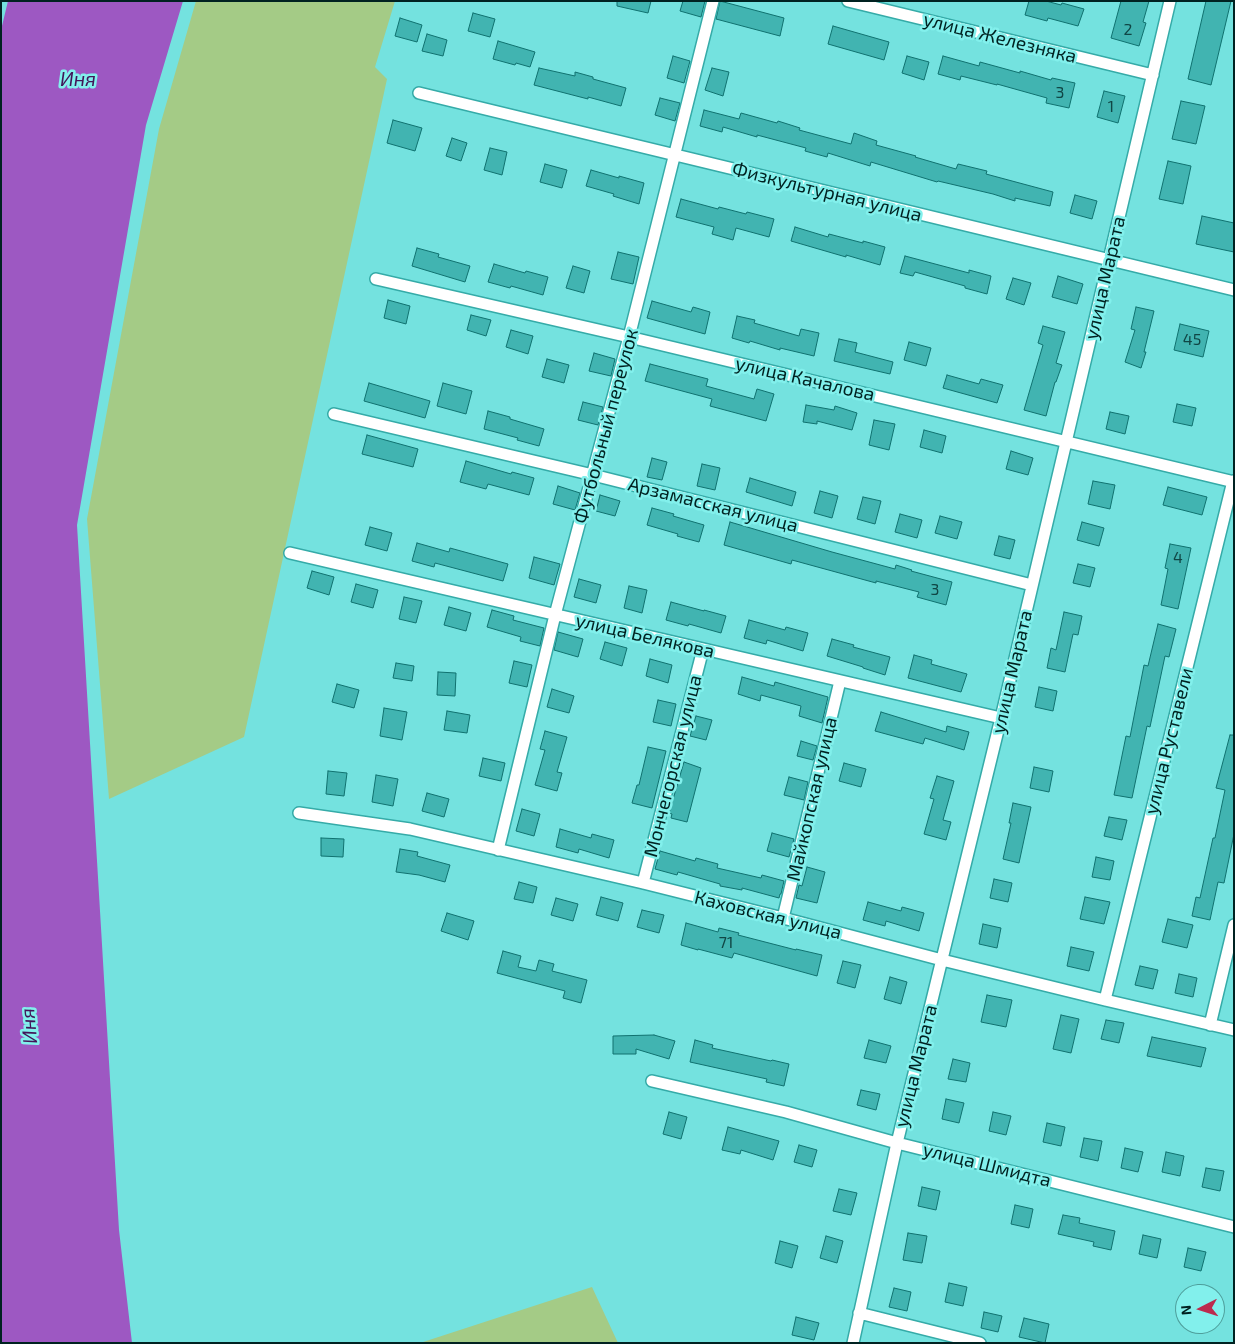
<!DOCTYPE html>
<html>
<head>
<meta charset="utf-8">
<style>
  body { margin:0 }
  #map { position:relative; width:1235px; height:1344px; overflow:hidden; background:#74e2df; font-family:"Exo 2",sans-serif }
  canvas { display:block }
  .frame { position:absolute; inset:0; border:2px solid #002221; pointer-events:none }
  .north { position:absolute; left:1175px; top:1284px; width:50px; height:50px; box-sizing:border-box; background:#82f0ec; border:1px solid #4e9e9b; border-radius:50%; rotate:265deg; font-size:14px; font-weight:700; line-height:20px; text-align:center; color:#002221 }
  .north::after { content:''; display:block; margin:auto; width:18px; height:22px; background:#bc2b4e; clip-path:polygon(50% 0,100% 100%,50% 72%,0 100%) }
</style>
</head>
<body>
<div id="map">
<canvas width="1235" height="1344"></canvas>
<div class="frame"></div>
<div class="north">N</div>
</div>
<script>
const c = document.querySelector('canvas').getContext('2d');
c.lineJoin = 'round';
function fillPath(path, color) { c.fillStyle = color; c.fill(path, 'evenodd'); }
const toPath = rows => new Path2D(rows.map(r => 'M' + r).join(''));
function stroke(path, color, width, dash) { c.strokeStyle = color; c.lineWidth = width; c.lineCap = dash ? 'butt' : 'round'; c.setLineDash(dash || []); c.stroke(path); }
function write(font, color, halo, rows, align = 'center') {
  c.font = font + ' "Exo 2",sans-serif'; c.lineWidth = 5; c.setLineDash([]); c.textBaseline = 'middle'; c.strokeStyle = halo; c.fillStyle = color; for (const [text, x, y, turn = 0] of rows) {
    c.save(); c.translate(x, y); c.rotate((+turn || 0) * Math.PI / 180); c.textAlign = isNaN(turn) ? turn : align; if (halo) c.strokeText(text, 0, 0); c.fillText(text, 0, 0); c.restore();
  }
}
const green = toPath([
  [196,1,395,1,375,67,387,79,244,737,109,799,87,519,159,129],
  [592,1287,618,1343,420,1343]
]);
const water = toPath([
  [8,1,183,1,146,125,77,525,119,1230,132,1343,1,1343,1,30]
]);
const building = toPath([
  [617,1,651,1,648,13,617,6,617,1],
  [683,1,705,1,701,17,680,11,683,1],
  [720,1,784,18,780,36,716,19,720,1],
  [1029,1,1046,1,1061,5,1062,3,1084,9,1078,26,1048,18,1047,21,1025,15,1029,1],
  [1121,1,1149,1,1143,22,1146,23,1139,46,1111,38,1121,1],
  [1206,1,1231,1,1211,85,1188,79,1206,1],
  [473,13,495,19,490,37,468,31,473,13],
  [400,18,422,25,417,42,395,36,400,18],
  [833,26,889,42,884,60,828,44,833,26],
  [427,34,447,40,443,56,422,51,427,34],
  [498,41,535,52,530,67,516,63,515,65,493,59,498,41],
  [673,56,690,61,684,83,667,78,673,56],
  [907,56,929,62,924,80,902,73,907,56],
  [943,56,979,66,980,62,1020,73,1020,71,1051,80,1052,78,1075,83,1069,108,1046,103,1047,98,997,84,997,85,961,76,960,80,938,74,943,56],
  [539,68,575,76,575,72,593,77,593,79,626,88,621,106,588,97,588,99,534,85,539,68],
  [712,68,729,72,723,96,705,90,712,68],
  [1104,91,1125,96,1118,123,1097,117,1104,91],
  [660,98,680,103,675,121,655,115,660,98],
  [1181,101,1205,106,1196,144,1172,139,1181,101],
  [704,110,739,119,741,113,777,123,778,121,800,128,799,130,851,144,854,133,877,141,876,145,916,156,915,157,956,169,958,164,987,171,986,174,1053,192,1050,206,1015,198,1015,201,993,194,938,181,937,182,871,162,870,166,828,153,827,157,805,151,806,148,757,135,757,137,723,127,722,132,700,126,704,110],
  [393,120,422,128,415,151,387,143,393,120],
  [452,138,467,143,461,161,446,156,452,138],
  [490,148,507,152,502,175,484,170,490,148],
  [1168,161,1191,166,1183,204,1159,199,1168,161],
  [545,164,567,170,562,188,540,182,545,164],
  [591,170,619,178,619,176,644,183,639,204,613,196,614,194,586,186,591,170],
  [1075,195,1097,201,1092,219,1070,213,1075,195],
  [681,199,718,209,719,207,746,214,747,212,774,219,769,237,736,228,733,240,712,234,714,227,676,217,681,199],
  [1202,216,1234,223,1234,252,1196,244,1202,216],
  [795,227,828,237,829,234,863,243,863,241,885,247,880,265,846,255,846,257,791,241,795,227],
  [417,248,439,254,438,257,470,266,465,282,412,266,417,248],
  [618,252,639,257,633,284,611,279,618,252],
  [905,256,969,273,969,270,991,276,987,294,965,288,965,286,915,272,913,276,900,273,905,256],
  [494,264,525,273,526,271,548,277,543,295,511,286,510,288,488,282,494,264],
  [573,266,590,271,584,293,566,288,573,266],
  [1058,276,1083,284,1077,304,1052,297,1058,276],
  [1013,278,1031,283,1024,305,1006,299,1013,278],
  [388,300,410,306,406,324,384,318,388,300],
  [652,301,691,312,693,307,710,312,705,334,647,318,652,301],
  [1136,307,1154,311,1144,352,1146,352,1141,368,1125,362,1135,330,1131,329,1136,307],
  [471,315,491,320,486,336,467,330,471,315],
  [737,316,755,320,754,323,799,336,801,329,819,333,814,356,780,348,780,350,750,341,749,343,732,338,737,316],
  [1180,324,1209,331,1203,357,1174,350,1180,324],
  [1043,326,1065,332,1056,363,1062,365,1056,382,1055,382,1046,416,1024,410,1043,345,1038,343,1043,326],
  [511,330,533,336,528,354,506,347,511,330],
  [839,339,857,343,855,352,893,362,890,374,834,361,839,339],
  [909,342,931,348,926,366,904,360,909,342],
  [594,353,615,359,611,376,589,371,594,353],
  [547,359,569,365,564,383,542,377,547,359],
  [650,364,708,379,706,386,754,399,757,389,774,394,766,421,710,406,712,399,645,381,650,364],
  [947,375,979,384,981,379,1003,385,997,403,943,388,947,375],
  [369,383,430,401,425,418,364,401,369,383],
  [443,383,472,391,466,414,437,406,443,383],
  [583,402,603,407,598,425,578,420,583,402],
  [1177,404,1196,408,1192,426,1173,422,1177,404],
  [806,405,834,410,835,406,857,413,852,430,817,421,817,424,803,422,806,405],
  [488,411,510,417,510,419,544,429,539,446,517,440,518,438,484,429,488,411],
  [1110,412,1129,416,1125,434,1106,429,1110,412],
  [874,420,895,424,889,450,869,445,874,420],
  [924,430,946,436,942,453,920,447,924,430],
  [367,435,418,449,413,467,362,454,367,435],
  [1011,451,1033,458,1028,475,1006,469,1011,451],
  [652,458,667,462,662,480,647,477,652,458],
  [466,461,511,474,512,472,534,478,529,495,488,484,486,489,460,482,466,461],
  [702,464,720,468,715,490,697,486,702,464],
  [750,478,796,492,792,506,746,492,750,478],
  [1093,481,1115,485,1110,509,1088,504,1093,481],
  [558,486,580,493,575,510,553,504,558,486],
  [1168,487,1207,497,1202,515,1163,505,1168,487],
  [820,491,838,496,832,518,814,513,820,491],
  [600,495,620,501,615,516,596,511,600,495],
  [863,497,881,501,875,524,857,519,863,497],
  [652,508,674,514,673,516,704,525,699,542,677,536,678,534,647,525,652,508],
  [900,514,922,520,917,538,895,532,900,514],
  [940,516,962,522,957,539,935,533,940,516],
  [730,522,832,552,895,569,896,565,912,570,911,571,952,582,946,605,917,597,919,592,876,581,876,583,792,560,791,564,724,545,730,522],
  [1082,522,1104,528,1099,546,1077,540,1082,522],
  [370,527,392,533,387,551,365,545,370,527],
  [999,536,1015,540,1010,559,994,555,999,536],
  [417,543,449,552,450,548,508,564,503,581,435,563,434,567,412,561,417,543],
  [1170,544,1191,548,1178,609,1161,605,1168,569,1165,568,1170,544],
  [534,557,560,564,554,585,529,578,534,557],
  [1078,564,1095,568,1090,587,1073,583,1078,564],
  [312,571,334,577,329,595,307,588,312,571],
  [579,579,601,585,596,603,574,597,579,579],
  [356,584,378,590,373,608,351,602,356,584],
  [629,586,647,590,642,613,624,608,629,586],
  [404,597,422,601,416,623,399,619,404,597],
  [671,602,704,611,704,610,726,616,721,633,689,624,688,626,666,620,671,602],
  [449,607,471,613,466,631,444,625,449,607],
  [492,610,514,616,513,620,544,628,540,646,520,641,521,637,487,627,492,610],
  [1064,612,1082,616,1078,635,1073,634,1065,672,1047,668,1051,648,1056,650,1064,612],
  [749,620,785,630,786,627,808,633,803,651,767,640,766,644,744,638,749,620],
  [1158,624,1176,629,1169,657,1165,656,1150,727,1147,726,1132,798,1114,795,1126,736,1130,737,1144,665,1148,666,1158,624],
  [558,632,583,639,578,657,554,650,558,632],
  [832,639,854,645,853,647,890,657,885,675,863,668,863,667,827,656,832,639],
  [605,642,627,648,622,666,600,659,605,642],
  [914,655,932,660,931,664,967,674,961,692,908,678,914,655],
  [650,659,672,665,668,683,646,676,650,659],
  [514,661,532,665,527,687,509,683,514,661],
  [396,663,414,666,412,681,393,678,396,663],
  [438,672,456,673,455,696,437,695,438,672],
  [742,677,774,686,775,682,828,697,822,723,799,716,801,706,761,695,760,701,738,694,742,677],
  [337,684,359,690,354,708,332,702,337,684],
  [1039,687,1057,691,1053,711,1035,707,1039,687],
  [552,689,574,696,569,713,547,707,552,689],
  [658,700,676,704,671,726,653,722,658,700],
  [384,708,407,712,402,740,380,736,384,708],
  [447,711,470,715,467,733,444,730,447,711],
  [881,712,946,732,947,726,969,732,964,750,925,738,923,744,875,731,881,712],
  [696,716,712,720,706,740,690,736,696,716],
  [545,731,567,737,557,772,562,773,557,791,535,785,545,750,540,749,545,731],
  [1230,735,1234,735,1234,834,1224,883,1218,882,1210,920,1192,916,1196,897,1200,898,1213,838,1215,838,1225,790,1216,788,1230,735],
  [801,741,817,746,813,760,797,756,801,741],
  [648,747,666,751,652,808,632,803,637,785,639,785,648,747],
  [483,758,505,763,501,781,479,776,483,758],
  [684,762,701,768,687,822,671,818,672,814,669,813,684,762],
  [844,763,866,769,861,787,839,781,844,763],
  [1034,767,1053,771,1049,792,1030,788,1034,767],
  [328,771,347,773,344,796,326,794,328,771],
  [376,775,398,779,393,806,372,802,376,775],
  [937,776,954,781,943,820,951,822,946,840,924,834,934,799,930,798,937,776],
  [789,777,808,782,804,800,784,795,789,777],
  [427,793,449,799,444,817,422,811,427,793],
  [1013,803,1031,807,1019,863,1003,859,1011,823,1009,823,1013,803],
  [522,809,540,814,534,836,516,831,522,809],
  [1109,817,1127,820,1122,840,1104,836,1109,817],
  [560,829,591,838,592,834,614,840,609,858,579,849,578,853,556,847,560,829],
  [772,833,794,839,789,857,767,851,772,833],
  [321,838,344,839,343,857,321,856,321,838],
  [400,849,418,852,417,856,450,865,445,882,419,875,396,872,400,849],
  [660,851,695,861,696,858,718,864,717,868,761,878,762,875,784,881,781,894,780,894,779,898,742,888,742,890,720,886,720,884,678,872,677,875,655,869,660,851],
  [1096,857,1114,861,1110,880,1092,877,1096,857],
  [807,867,825,872,817,903,796,898,799,885,802,886,807,867],
  [994,879,1012,883,1008,902,990,898,994,879],
  [519,882,537,887,533,903,514,899,519,882],
  [601,897,623,903,618,921,596,915,601,897],
  [1085,897,1110,902,1104,924,1080,919,1085,897],
  [556,898,578,904,573,921,551,915,556,898],
  [868,902,901,911,902,907,924,913,919,931,886,921,885,926,863,920,868,902],
  [642,910,664,915,659,933,637,927,642,910],
  [447,913,474,921,468,940,441,931,447,913],
  [1168,919,1193,925,1187,948,1162,942,1168,919],
  [686,923,718,932,719,928,739,933,738,935,796,950,796,949,822,955,817,976,734,953,732,958,698,949,698,950,681,945,686,923],
  [983,924,1001,928,997,948,979,944,983,924],
  [1071,947,1094,952,1089,971,1067,966,1071,947],
  [503,951,521,956,518,967,536,971,539,960,554,964,552,971,587,980,581,1003,563,998,565,991,497,973,503,951],
  [843,961,861,965,855,988,837,983,843,961],
  [1140,966,1158,970,1153,989,1135,985,1140,966],
  [1179,974,1197,978,1193,997,1175,993,1179,974],
  [890,977,907,982,901,1004,884,999,890,977],
  [987,995,1012,1000,1006,1027,981,1022,987,995],
  [1061,1015,1079,1019,1071,1053,1053,1049,1061,1015],
  [1106,1020,1124,1023,1119,1043,1101,1039,1106,1020],
  [654,1035,675,1041,669,1059,636,1049,636,1054,613,1054,613,1036,654,1035],
  [1152,1037,1206,1048,1201,1067,1147,1056,1152,1037],
  [695,1040,713,1045,712,1048,771,1061,772,1060,789,1064,784,1086,766,1082,767,1079,690,1062,695,1040],
  [869,1040,891,1046,886,1063,864,1058,869,1040],
  [953,1059,970,1063,966,1082,948,1079,953,1059],
  [861,1090,880,1094,876,1110,857,1105,861,1090],
  [946,1099,964,1103,959,1123,942,1119,946,1099],
  [669,1112,687,1117,681,1139,663,1134,669,1112],
  [993,1112,1011,1116,1006,1135,989,1131,993,1112],
  [1047,1123,1065,1127,1061,1146,1043,1142,1047,1123],
  [728,1127,779,1141,773,1160,741,1150,740,1154,722,1150,728,1127],
  [1084,1138,1102,1141,1098,1161,1080,1157,1084,1138],
  [799,1145,817,1150,812,1167,794,1162,799,1145],
  [1125,1148,1143,1152,1138,1172,1121,1168,1125,1148],
  [1166,1152,1184,1156,1180,1176,1162,1172,1166,1152],
  [1206,1168,1224,1171,1220,1191,1202,1187,1206,1168],
  [922,1187,940,1191,936,1210,918,1206,922,1187],
  [839,1189,857,1193,851,1215,833,1211,839,1189],
  [1015,1205,1033,1209,1029,1228,1011,1224,1015,1205],
  [1063,1215,1080,1218,1079,1223,1115,1231,1111,1250,1093,1246,1094,1242,1058,1234,1063,1215],
  [908,1233,927,1236,922,1263,903,1260,908,1233],
  [1143,1235,1161,1239,1157,1258,1139,1254,1143,1235],
  [826,1236,843,1241,837,1263,820,1258,826,1236],
  [780,1241,798,1246,792,1268,775,1263,780,1241],
  [1188,1248,1206,1252,1201,1271,1184,1267,1188,1248],
  [949,1283,967,1287,963,1306,945,1302,949,1283],
  [894,1288,911,1292,907,1311,889,1307,894,1288],
  [984,1312,1002,1316,998,1332,981,1328,984,1312],
  [796,1317,819,1323,814,1340,792,1335,796,1317],
  [1024,1318,1049,1324,1045,1343,1019,1337,1024,1318]
]);
const street = toPath([
  [848,1,1153,75],
  [419,93,1234,290],
  [376,279,629,337,1234,482],
  [334,414,593,475,1032,585],
  [290,553,1001,718],
  [299,813,410,829,643,883,783,918,942,960,1105,1000,1234,1030],
  [498,850,555,615,629,337,713,1],
  [643,883,703,649],
  [783,918,840,681],
  [1105,1000,1233,481],
  [1210,1025,1234,925],
  [652,1081,786,1112,897,1143,1234,1227],
  [859,1313,980,1343],
  [853,1343,897,1143,1001,718,1170,1]
]);
const numberNames = [
  ["2",1128,30],
  ["3",1060,93],
  ["1",1111,107],
  ["45",1192,340],
  ["4",1178,558],
  ["3",935,590],
  ["71",726,943]
];
const streetNames = [
  ["улица Железняка",1000,38,14],
  ["Физкультурная улица",827,192,14],
  ["улица Марата",1105,278,-77],
  ["улица Качалова",805,379,13],
  ["Футбольный переулок",606,426,-75],
  ["Арзамасская улица",713,505,14],
  ["улица Белякова",645,636,13],
  ["улица Марата",1012,672,-77],
  ["улица Руставели",1169,741,-76],
  ["Мончегорская улица",673,766,-76],
  ["Майкопская улица",812,799,-77],
  ["Каховская улица",768,915,14],
  ["улица Марата",916,1066,-76],
  ["улица Шмидта",987,1165,14]
];
const waterNames = [
  ["Иня",78,79],
  ["Иня",29,1026,-95]
];
fillPath(green, '#a4cb86');
fillPath(water, '#9d58c2');
fillPath(building, '#41b4b1');
stroke(building, '#10716f', 1);
stroke(street, '#35aba8', 14);
stroke(street, '#fff', 11);
write('16px', '#104645', null, numberNames);
write('19px', '#002221', '#82f0ec', streetNames);
write('italic 20px', '#421558', '#82f0ec', waterNames);
</script>
</body>
</html>
